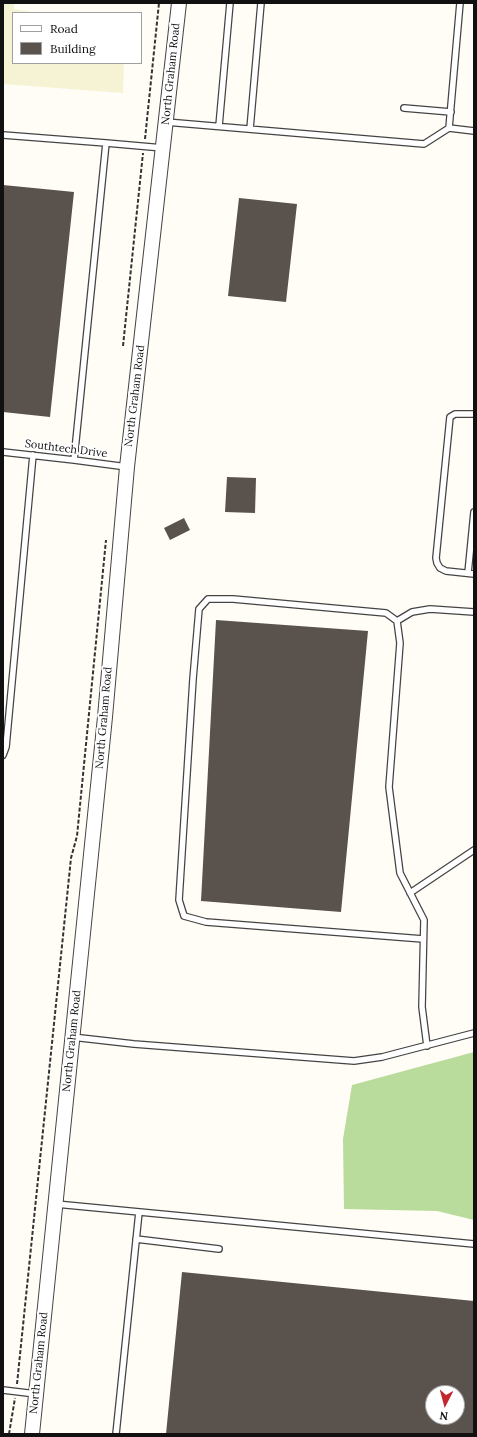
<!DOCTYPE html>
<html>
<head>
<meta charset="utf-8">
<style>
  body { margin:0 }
  #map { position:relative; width:477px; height:1437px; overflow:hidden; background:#fffdf5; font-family:Lora,serif }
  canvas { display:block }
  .frame { position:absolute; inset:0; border:4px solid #111; pointer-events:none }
  .legend { position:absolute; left:12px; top:12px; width:130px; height:52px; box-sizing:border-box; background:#fff; border:1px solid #a0a0a0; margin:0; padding:5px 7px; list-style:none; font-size:12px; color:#111 }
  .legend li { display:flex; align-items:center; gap:8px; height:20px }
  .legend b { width:20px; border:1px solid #a0a0a0 }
  .north { position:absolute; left:425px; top:1385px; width:40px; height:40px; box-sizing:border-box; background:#fff; border:1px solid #a0a0a0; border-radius:50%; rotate:186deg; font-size:11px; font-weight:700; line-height:16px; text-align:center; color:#111 }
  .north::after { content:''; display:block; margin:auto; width:14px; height:18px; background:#c4262e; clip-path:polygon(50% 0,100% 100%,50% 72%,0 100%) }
</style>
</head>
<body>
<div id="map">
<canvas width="477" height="1437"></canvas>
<div class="frame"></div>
<ul class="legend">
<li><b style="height:5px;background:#fff"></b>Road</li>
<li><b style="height:11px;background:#5a524d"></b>Building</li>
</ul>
<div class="north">N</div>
</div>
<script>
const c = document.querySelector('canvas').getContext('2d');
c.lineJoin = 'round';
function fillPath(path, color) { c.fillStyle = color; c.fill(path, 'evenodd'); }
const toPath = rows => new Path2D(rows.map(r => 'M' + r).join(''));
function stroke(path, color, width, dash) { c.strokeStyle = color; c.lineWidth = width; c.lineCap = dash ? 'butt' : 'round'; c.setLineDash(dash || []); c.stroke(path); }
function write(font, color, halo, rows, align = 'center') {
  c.font = font + ' Lora,serif'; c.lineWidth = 4; c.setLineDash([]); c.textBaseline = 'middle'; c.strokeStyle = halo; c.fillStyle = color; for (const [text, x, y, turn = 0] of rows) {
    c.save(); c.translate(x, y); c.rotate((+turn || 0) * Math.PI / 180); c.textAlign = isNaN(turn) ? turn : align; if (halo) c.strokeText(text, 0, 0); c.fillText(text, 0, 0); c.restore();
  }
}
const farmland = toPath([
  [3,3,14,3,14,9,38,13,13,13,13,63,124,63,123,93,3,84]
]);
const forest = toPath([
  [474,1052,474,1220,437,1211,344,1209,343,1139,352,1085]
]);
const building = toPath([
  [3,185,74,192,50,417,3,412],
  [239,198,297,204,286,302,228,296],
  [227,477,256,478,255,513,225,512],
  [184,518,190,530,170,540,164,528],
  [216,620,368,631,341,912,201,901],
  [182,1272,474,1301,474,1434,166,1434],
  [433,1393,457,1393,457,1417,433,1417]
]);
const path = toPath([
  [145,139,159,3],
  [123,346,143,153],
  [17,1384,71,858,77,836,106,540],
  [9,1434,15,1398]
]);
const service = toPath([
  [404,108,451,112],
  [166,122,424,144,449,128,474,131],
  [219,126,230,3],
  [449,128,460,3],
  [250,129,261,3],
  [3,135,106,143,74,460],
  [106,143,163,148],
  [474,414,455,414,450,417,436,558,437,563,440,568,446,571,474,574],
  [3,452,74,460,127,467],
  [468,573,474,512],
  [397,621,412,612,430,609,474,612],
  [3,755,6,747,33,455],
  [410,893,474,850],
  [423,939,206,922,184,916,179,900,193,679,199,609,208,599,233,599,386,613,397,621,400,643,389,787,400,873,424,920,422,1007,427,1046],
  [72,1037,134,1044,354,1061,382,1057,474,1033],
  [56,1204,474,1244],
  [136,1239,219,1249],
  [3,1390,36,1394],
  [116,1434,139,1212]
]);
const tertiary = toPath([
  [32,1434,105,717,127,467,179,3]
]);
const streetNames = [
  ["North Graham Road",171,74,-84],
  ["North Graham Road",135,396,-83],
  ["Southtech Drive",66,449,7],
  ["North Graham Road",104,718,-85],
  ["North Graham Road",72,1041,-84],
  ["North Graham Road",39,1363,-84]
];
fillPath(farmland, '#f6f3d4');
fillPath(forest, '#b9dc9c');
fillPath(building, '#5a524d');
stroke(service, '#444', 8);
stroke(tertiary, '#444', 16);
stroke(path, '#333', 2, [4, 2]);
stroke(service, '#fff', 5.5);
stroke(tertiary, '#fff', 14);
write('11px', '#111', '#fff', streetNames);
</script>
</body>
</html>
